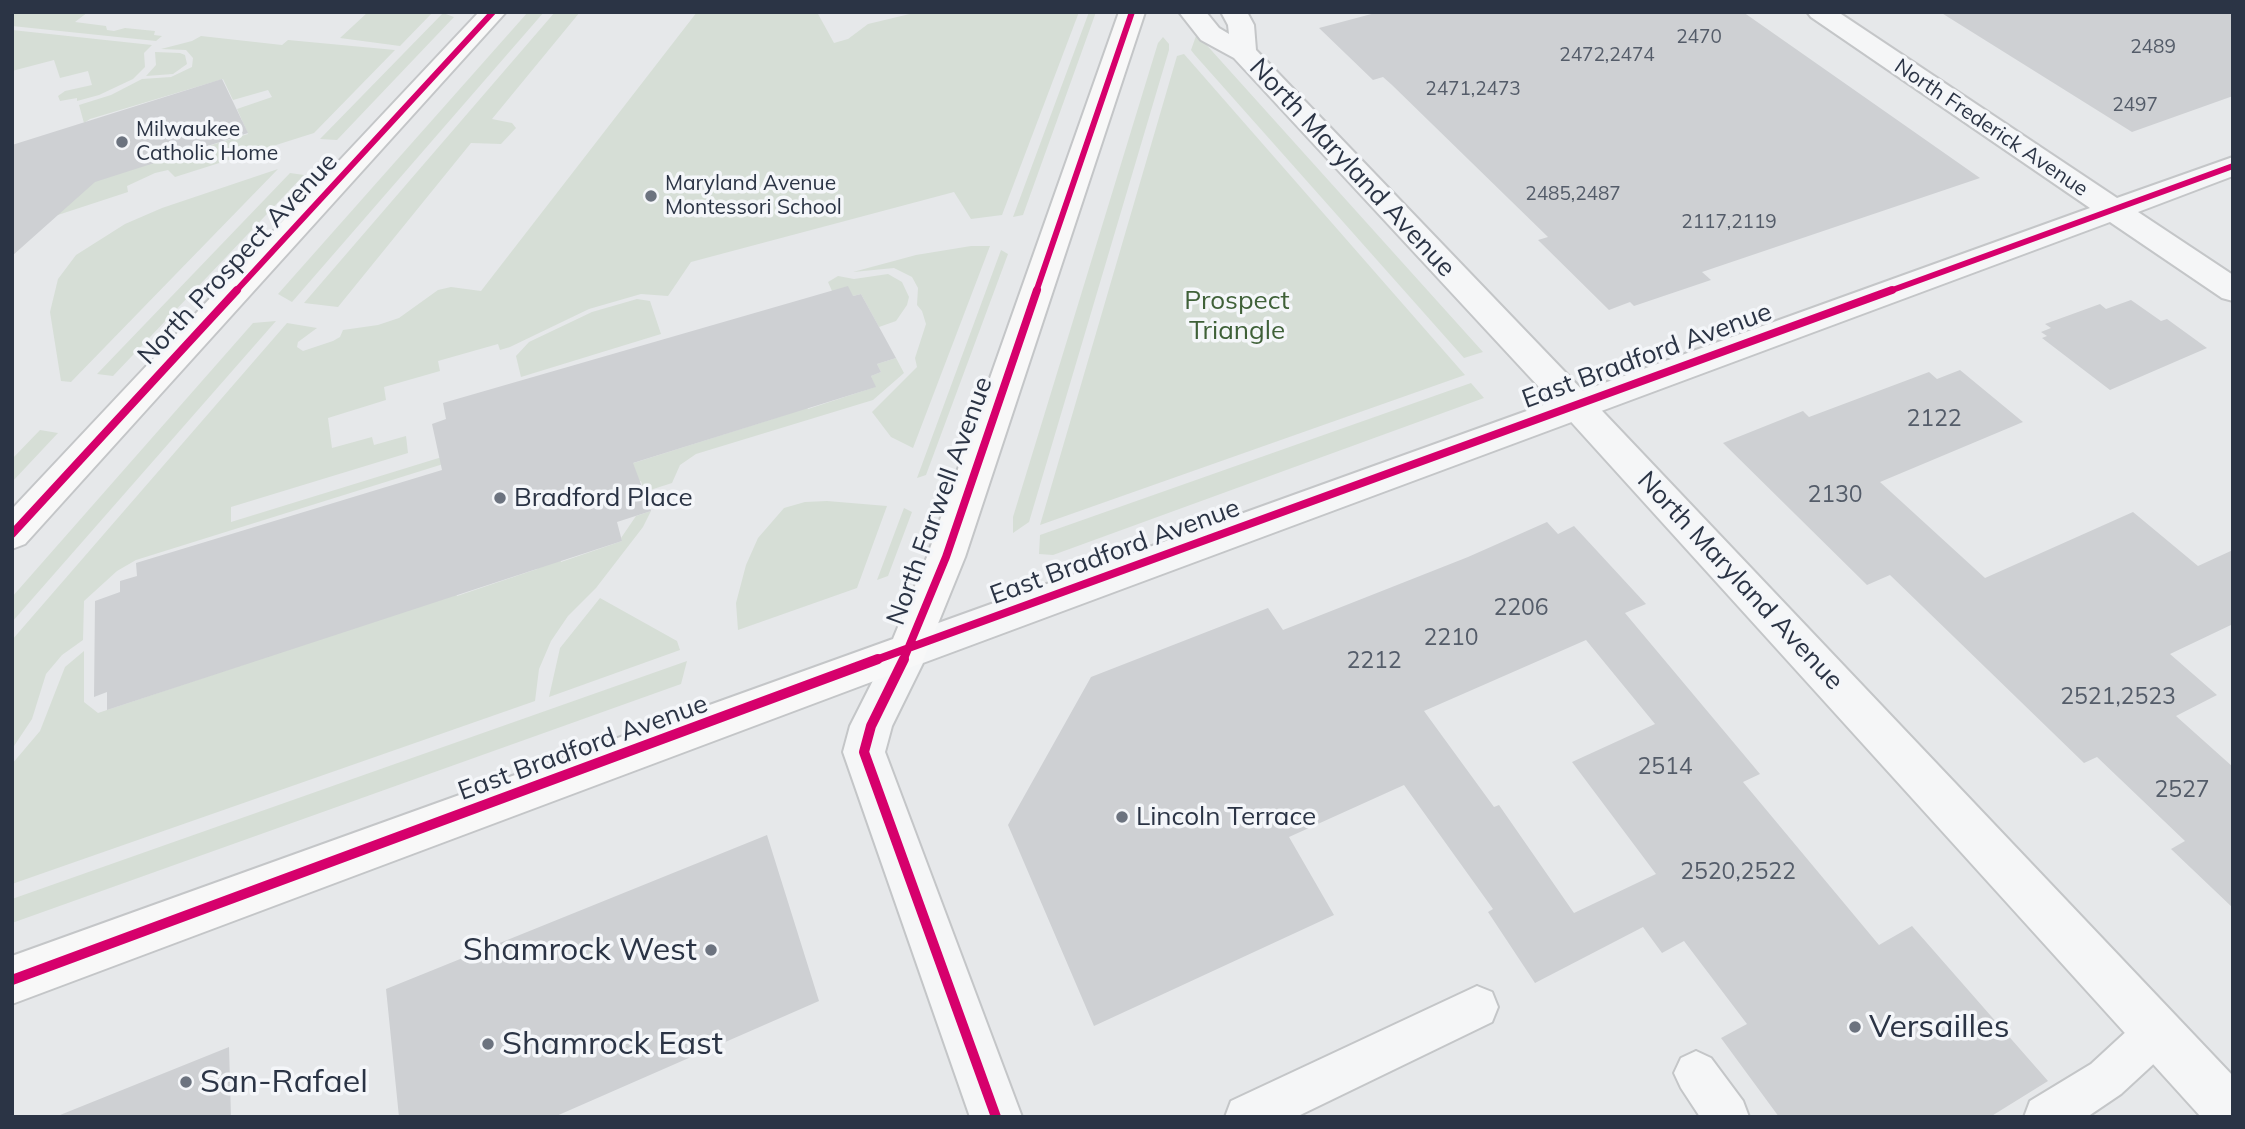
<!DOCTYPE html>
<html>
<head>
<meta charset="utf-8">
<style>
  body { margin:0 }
  #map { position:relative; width:2245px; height:1129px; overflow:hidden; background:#e6e8ea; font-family:Mulish,sans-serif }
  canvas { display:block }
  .frame { position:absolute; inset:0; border:14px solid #2b3445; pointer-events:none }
</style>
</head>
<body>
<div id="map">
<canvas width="2245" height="1129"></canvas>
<div class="frame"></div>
</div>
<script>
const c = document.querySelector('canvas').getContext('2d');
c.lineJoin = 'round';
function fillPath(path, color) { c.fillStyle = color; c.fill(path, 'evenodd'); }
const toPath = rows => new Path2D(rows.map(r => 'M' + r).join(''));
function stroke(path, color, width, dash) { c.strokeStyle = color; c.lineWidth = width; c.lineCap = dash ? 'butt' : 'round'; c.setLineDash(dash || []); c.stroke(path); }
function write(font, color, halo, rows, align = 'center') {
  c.font = font + ' Mulish,sans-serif'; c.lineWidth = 7; c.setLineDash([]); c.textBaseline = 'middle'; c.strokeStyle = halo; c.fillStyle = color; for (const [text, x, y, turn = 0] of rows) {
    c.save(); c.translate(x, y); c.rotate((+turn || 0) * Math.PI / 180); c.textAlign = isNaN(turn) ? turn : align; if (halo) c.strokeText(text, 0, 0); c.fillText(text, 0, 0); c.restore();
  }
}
const green = toPath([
  [12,12,88,12,75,22,106,26,107,30,114,31,125,28,155,31,154,35,162,36,156,41,12,26],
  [368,12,433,12,400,46,340,38],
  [528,12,544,12,292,302,278,294],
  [555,12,580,12,492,119,512,123,516,128,501,144,471,143,338,307,304,303],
  [697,12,817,12,834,43,848,39,868,24,918,12,1079,12,1002,215,971,219,954,192,691,262,668,296,641,294,589,309,510,347,500,350,498,344,438,361,440,371,384,387,386,400,328,418,332,448,372,437,374,445,406,436,408,453,231,507,231,522,442,457,456,460,136,560,117,571,84,601,83,640,62,655,46,674,32,719,12,749,12,640,287,323,317,328,298,342,297,347,303,351,333,341,340,337,343,330,378,325,399,318,438,290,451,287,481,291],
  [1089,12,1096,12,1023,215,1013,217],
  [443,13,454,17,337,140,320,139],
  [12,30,152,45,144,53,145,67,133,79,99,95,77,101,77,98,60,101,58,96,65,91,92,85,88,71,60,78,54,60,12,71],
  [201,36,282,45,288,40,395,50,314,133,175,177,168,170,155,173,127,186,128,192,12,230,12,205,248,134,237,109,272,97,268,90,233,100,223,79,90,119,84,123,79,105,111,95,142,79,171,77,192,67,193,58,186,50,161,49,192,41],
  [1196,36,1203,41,1483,352,1464,358,1194,54,1191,50],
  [1163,37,1169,44,1169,50,1029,522,1013,533,1013,517,1158,43],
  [155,52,180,53,185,55,187,64,173,74,146,76,156,65],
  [1184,54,1465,375,1040,525,1177,56],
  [278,169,71,382,61,381,50,312,58,279,76,255,125,224,162,208],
  [290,173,304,175,113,376,97,374],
  [971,246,990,246,913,448,891,437,872,412,917,367,915,358,926,324,922,311,917,305,918,288,912,277,894,268,853,272,916,255],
  [1001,250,1008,254,926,475,917,478],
  [888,274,902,282,909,297,907,305,896,321,879,327,861,294,853,296,832,291,828,282,838,276,854,279],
  [637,299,650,301,661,334,521,377,516,356,529,342,592,312],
  [276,321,12,622,12,597,253,323],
  [896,358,904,373,873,400,696,454,680,465,672,483,644,492,641,481,626,486,621,467,785,415,802,397,808,409,875,387,871,376,881,372,877,364],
  [1471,383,1484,398,1053,555,1039,554,1040,535],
  [40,430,58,433,12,482,12,459],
  [827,501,887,506,857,588,738,630,736,603,746,565,758,538,784,508,805,502],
  [904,508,912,512,888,576,877,580],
  [651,511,643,527,596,588,568,616,551,641,539,669,535,701,12,884,12,764,40,731,65,667,84,651,84,702,98,713,431,602,453,582,457,596,537,569,557,547,561,562,622,541,621,538,636,516],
  [600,598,677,641,680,650,549,697,560,648],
  [687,661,681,684,12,923,12,899]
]);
const building = toPath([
  [1379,12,1743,12,1980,178,1702,272,1711,280,1634,306,1630,302,1609,310,1538,240,1548,237,1392,85,1383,77,1373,80,1319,28],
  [1940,12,2233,12,2233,96,2132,132],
  [222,79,248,133,95,182,12,256,12,145],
  [848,286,853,296,861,294,896,358,877,364,881,372,871,376,876,387,633,463,651,511,617,522,622,541,107,710,107,692,94,697,95,601,120,592,120,581,137,576,136,563,442,470,432,424,446,419,443,403],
  [2131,300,2161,321,2167,319,2207,348,2110,390,2042,338,2047,336,2041,332,2051,328,2045,324,2100,304,2106,309],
  [1960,370,2023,422,1880,482,1985,578,2133,512,2198,566,2233,550,2233,624,2170,654,2217,695,2176,716,2233,767,2233,908,2171,849,2185,841,2097,757,2084,763,1890,575,1867,585,1723,443,1803,411,1809,417,1929,372,1937,379],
  [1547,522,1558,534,1574,526,1646,604,1625,613,1760,774,1743,782,1879,945,1912,926,2048,1081,1990,1117,1779,1117,1721,1038,1747,1024,1684,941,1662,953,1643,927,1535,983,1488,912,1493,909,1404,785,1289,837,1334,915,1094,1026,1008,825,1091,677,1268,608,1283,630,1468,557],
  [1586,640,1655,724,1572,762,1656,874,1574,913,1499,805,1494,807,1424,711],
  [767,835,819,1001,554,1117,399,1117,386,989],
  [229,1047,231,1117,60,1117,60,1115]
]);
const service = toPath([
  [1477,986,1492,992,1498,1007,1492,1022,1296,1117,1225,1117,1231,1101,1477,986],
  [2157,1011,2172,1017,2178,1032,2172,1047,2121,1094,2087,1117,2024,1117,2030,1101,2091,1064,2142,1017,2157,1011],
  [1696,1051,1711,1058,1743,1101,1749,1117,1700,1117,1681,1088,1674,1073,1681,1058,1696,1051]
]);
const minor = toPath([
  [1807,12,1838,12,2117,198,2233,157,2233,176,2138,212,2233,275,2233,301,2222,298,2110,222,923,663,892,726,885,752,1022,1117,970,1117,843,752,850,726,894,639,2090,208,1811,17,1807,12]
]);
const tertiary = toPath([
  [1179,12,1206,12,1219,28,1229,34,1228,25,1221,12,1247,12,1254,25,1256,50,1588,396,2233,1076,2233,1117,2201,1117,1564,414,1234,58,1201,40,1179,12]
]);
const secondary = toPath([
  [479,12,506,12,25,544,12,549,12,509,479,12],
  [1119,12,1145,12,965,557,922,663,12,1004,12,956,893,639,927,557,1119,12]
]);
const cyclewayFar2 = toPath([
  [235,292,493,12],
  [1036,292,1132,12],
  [1887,292,2233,166]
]);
const cyclewayFar1 = toPath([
  [12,534,237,290],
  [873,661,1892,290],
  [903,661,946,557,1037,290]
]);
const cycleway = toPath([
  [904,659,871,726,864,752,996,1117],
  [12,980,878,659]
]);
const markers = [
  [122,142,7,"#6c737f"],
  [651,196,7,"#6c737f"],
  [500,498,7,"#6c737f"],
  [1122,817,7,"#6c737f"],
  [711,950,7,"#6c737f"],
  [1855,1027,7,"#6c737f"],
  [488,1044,7,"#6c737f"],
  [186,1082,7,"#6c737f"]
];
const farNumbernames = [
  ["2470",1699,37],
  ["2489",2153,47],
  ["2472,2474",1607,55],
  ["2471,2473",1473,89],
  ["2497",2135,105],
  ["2485,2487",1573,194],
  ["2117,2119",1729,222]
];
const farStreetnames = [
  ["North Frederick Avenue",1991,128,34]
];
const farPoinames = [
  ["Milwaukee",136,130],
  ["Catholic Home",136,154],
  ["Maryland Avenue",665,184],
  ["Montessori School",665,208]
];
const numberNames = [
  ["2122",1934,419],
  ["2130",1835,495],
  ["2206",1521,608],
  ["2210",1451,638],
  ["2212",1374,661],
  ["2521,2523",2118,697],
  ["2514",1665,767],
  ["2527",2182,790],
  ["2520,2522",1738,872]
];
const streetNames = [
  ["North Maryland Avenue",1352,168,47],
  ["North Prospect Avenue",238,259,-47],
  ["East Bradford Avenue",1647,356,-20],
  ["North Farwell Avenue",940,501,-70],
  ["East Bradford Avenue",1115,552,-20],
  ["North Maryland Avenue",1740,581,47],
  ["East Bradford Avenue",583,748,-20]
];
const parkNames = [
  ["Prospect",1237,301],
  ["Triangle",1237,331]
];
const poiNames = [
  ["Bradford Place",514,498],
  ["Lincoln Terrace",1136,817]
];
const nearPoinames = [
  ["Shamrock West",697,950,"right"],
  ["Versailles",1869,1027],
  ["Shamrock East",502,1044],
  ["San-Rafael",200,1082]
];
fillPath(green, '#d6ded6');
fillPath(building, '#ced0d3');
stroke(service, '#c4c6c8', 4);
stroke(minor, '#c4c6c8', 4);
stroke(tertiary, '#c4c6c8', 4);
stroke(secondary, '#c4c6c8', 4);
fillPath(service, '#f5f6f7');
fillPath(minor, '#f5f6f7');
fillPath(tertiary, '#f5f6f7');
fillPath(secondary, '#f8f8f8');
stroke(cyclewayFar2, '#d6006c', 6);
stroke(cyclewayFar1, '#d6006c', 8);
stroke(cycleway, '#d6006c', 10);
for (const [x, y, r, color] of markers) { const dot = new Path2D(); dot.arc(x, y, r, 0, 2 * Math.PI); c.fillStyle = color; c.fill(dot); stroke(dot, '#f4f6f9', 2.5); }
write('19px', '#545c69', null, farNumbernames);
write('21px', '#2b3445', '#f4f6f9', farStreetnames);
write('21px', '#2b3445', '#f4f6f9', farPoinames, 'left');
write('23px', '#545c69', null, numberNames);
write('26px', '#2b3445', '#f4f6f9', streetNames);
write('26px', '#3f6138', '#f4f6f9', parkNames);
write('26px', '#2b3445', '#f4f6f9', poiNames, 'left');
write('32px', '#2b3445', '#f4f6f9', nearPoinames, 'left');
</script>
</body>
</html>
